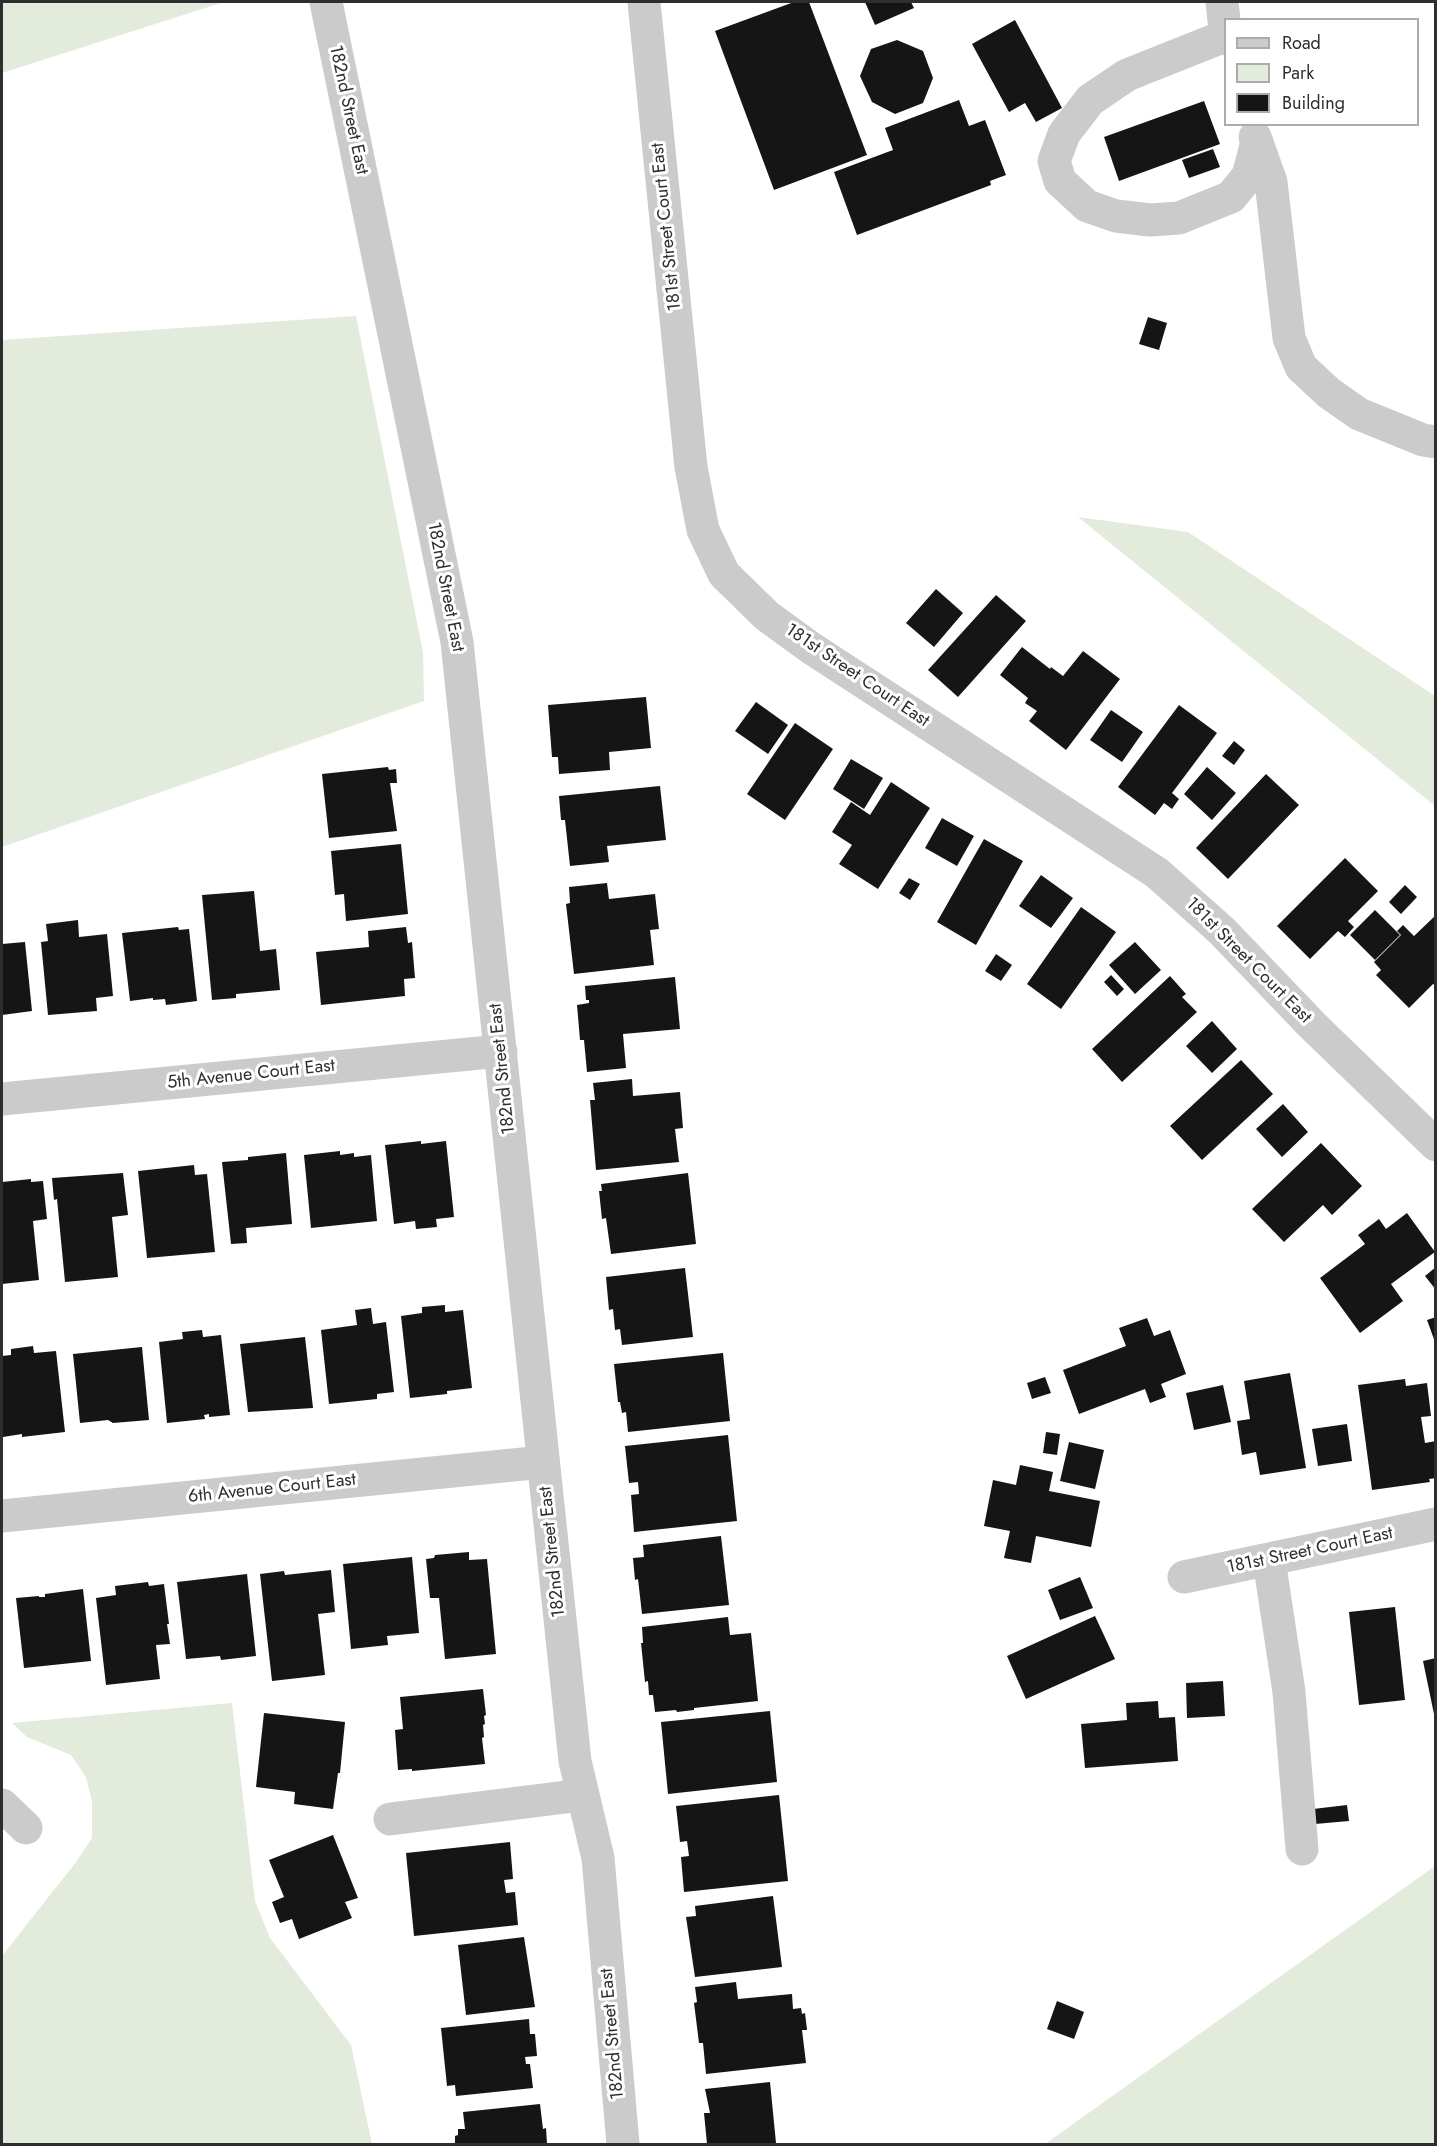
<!DOCTYPE html>
<html>
<head>
<meta charset="utf-8">
<style>
  body { margin:0 }
  #map { position:relative; width:1437px; height:2146px; overflow:hidden; background:#fff; font-family:Jost,sans-serif }
  canvas { display:block }
  .frame { position:absolute; inset:0; border:3px solid #2e2e2e; pointer-events:none }
  .legend { position:absolute; left:1224px; top:18px; width:195px; height:108px; box-sizing:border-box; background:#fff; border:2px solid #ababab; margin:0; padding:8px 10px; list-style:none; font-size:18px; color:#2e2e2e }
  .legend li { display:flex; align-items:center; gap:12px; height:30px }
  .legend b { width:30px; border:2px solid #ababab }
</style>
</head>
<body>
<div id="map">
<canvas width="1437" height="2146"></canvas>
<div class="frame"></div>
<ul class="legend">
<li><b style="height:8px;background:#cbcbcb"></b>Road</li>
<li><b style="height:16px;background:#e3ebdc"></b>Park</li>
<li><b style="height:16px;background:#151515"></b>Building</li>
</ul>
</div>
<script>
const c = document.querySelector('canvas').getContext('2d');
c.lineJoin = 'round';
function fillPath(path, color) { c.fillStyle = color; c.fill(path, 'evenodd'); }
const toPath = rows => new Path2D(rows.map(r => 'M' + r).join(''));
function stroke(path, color, width, dash) { c.strokeStyle = color; c.lineWidth = width; c.lineCap = dash ? 'butt' : 'round'; c.setLineDash(dash || []); c.stroke(path); }
function write(font, color, halo, rows, align = 'center') {
  c.font = font + ' Jost,sans-serif'; c.lineWidth = 6; c.setLineDash([]); c.textBaseline = 'middle'; c.strokeStyle = halo; c.fillStyle = color; for (const [text, x, y, turn = 0] of rows) {
    c.save(); c.translate(x, y); c.rotate((+turn || 0) * Math.PI / 180); c.textAlign = isNaN(turn) ? turn : align; if (halo) c.strokeText(text, 0, 0); c.fillText(text, 0, 0); c.restore();
  }
}
const green = toPath([
  [2,2,224,2,2,73],
  [356,316,423,652,424,701,2,847,2,340],
  [1078,517,1188,532,1435,696,1435,806],
  [232,1703,255,1901,270,1938,351,2045,372,2144,2,2144,2,1956,76,1862,92,1838,92,1801,86,1777,71,1755,27,1737,12,1723],
  [1435,1866,1435,2144,1045,2144]
]);
const building = toPath([
  [794,2,809,2,867,155,774,190,715,31],
  [865,2,911,2,914,8,875,25],
  [1015,20,1062,108,1036,122,1025,103,1009,112,972,44],
  [897,40,923,51,933,78,923,103,895,114,872,102,860,76,871,49],
  [959,100,969,126,985,120,1006,175,990,181,991,185,857,235,834,172,893,150,885,128],
  [1204,101,1220,144,1119,181,1104,137],
  [1213,149,1220,167,1189,178,1182,160],
  [1148,317,1167,323,1159,350,1139,344],
  [936,589,963,613,934,647,906,623],
  [996,595,1026,621,958,697,928,670],
  [1022,647,1050,669,1051,667,1063,676,1083,651,1120,679,1066,750,1029,721,1037,711,1025,703,1028,698,1000,675],
  [646,697,651,748,609,752,610,770,559,774,558,757,552,757,548,705],
  [756,702,788,725,768,754,735,731],
  [1179,705,1217,733,1172,793,1179,799,1172,809,1164,803,1155,815,1118,787],
  [1111,710,1143,732,1122,762,1090,740],
  [795,723,833,749,785,820,747,794],
  [1234,741,1245,750,1234,765,1222,756],
  [851,759,883,778,864,809,833,789],
  [388,767,389,770,396,769,397,783,390,783,397,831,329,838,322,774],
  [1207,767,1236,793,1212,820,1184,794],
  [1266,774,1299,805,1228,879,1196,848],
  [891,782,930,808,878,889,839,864,852,845,832,832,851,802,870,815],
  [660,786,666,840,607,846,609,862,570,866,565,820,561,820,559,796],
  [942,818,974,836,957,866,925,848],
  [984,839,1023,861,976,945,937,922],
  [401,844,408,914,346,921,344,894,335,895,331,851],
  [1345,858,1378,891,1348,921,1354,927,1345,937,1338,931,1310,959,1277,926],
  [1041,875,1073,898,1051,928,1019,906],
  [909,878,920,884,910,900,899,893],
  [607,883,609,899,655,894,659,929,650,930,654,965,574,974,566,904,570,903,569,887],
  [1405,885,1417,897,1401,914,1389,902],
  [254,891,260,951,276,949,280,990,236,994,236,998,212,1000,202,895],
  [1081,907,1116,932,1061,1009,1027,984],
  [1375,910,1400,935,1375,960,1350,935],
  [1436,915,1436,986,1433,984,1409,1008,1376,975,1381,970,1374,962,1401,935,1397,931,1403,925,1414,936],
  [78,920,79,937,107,934,113,996,96,998,97,1011,48,1015,41,942,48,941,46,924],
  [178,927,179,930,189,929,197,1001,166,1005,165,999,153,1000,153,998,130,1001,122,933],
  [406,927,408,943,412,942,415,978,404,979,405,996,321,1005,316,952,369,947,368,931],
  [25,942,32,1011,2,1015,2,944],
  [1135,942,1161,970,1135,994,1109,965],
  [996,954,1012,965,1001,981,985,971],
  [1111,975,1124,989,1117,996,1104,982],
  [1170,976,1186,994,1182,997,1197,1012,1122,1082,1092,1049],
  [675,977,680,1029,623,1034,626,1068,587,1072,584,1040,580,1040,577,1005,589,1003,589,1000,586,1000,585,986],
  [1212,1021,1237,1049,1212,1073,1186,1046],
  [1241,1060,1273,1094,1202,1160,1170,1126],
  [632,1079,633,1096,680,1092,683,1128,675,1129,679,1162,596,1170,590,1100,595,1100,593,1083],
  [1283,1104,1308,1132,1282,1157,1256,1129],
  [421,1141,421,1144,446,1141,454,1217,436,1219,437,1227,416,1229,415,1221,394,1224,385,1145],
  [1321,1143,1362,1186,1332,1215,1323,1205,1284,1242,1252,1209],
  [340,1151,340,1155,354,1153,354,1157,371,1155,377,1221,311,1228,304,1155],
  [286,1153,292,1224,246,1228,247,1243,231,1244,222,1162,248,1160,248,1157],
  [194,1165,195,1175,207,1174,215,1252,147,1258,138,1171],
  [123,1173,128,1215,112,1217,118,1277,65,1282,57,1199,54,1200,52,1178],
  [688,1173,696,1244,611,1254,606,1218,602,1219,599,1191,602,1191,601,1184],
  [31,1179,31,1182,43,1181,47,1219,33,1221,39,1280,2,1284,2,1182],
  [1407,1213,1435,1252,1391,1284,1403,1301,1360,1333,1320,1278,1365,1244,1358,1235,1379,1219,1386,1229],
  [1436,1267,1436,1290,1425,1276],
  [685,1268,693,1337,622,1345,620,1329,615,1330,613,1309,609,1310,606,1277],
  [445,1305,445,1312,463,1310,472,1388,447,1391,447,1394,410,1398,401,1316,422,1313,422,1307],
  [371,1308,373,1324,386,1322,394,1392,377,1394,377,1399,329,1404,321,1330,357,1325,355,1310],
  [1436,1317,1436,1342,1435,1342,1427,1320],
  [1147,1318,1154,1336,1170,1330,1186,1374,1161,1384,1166,1397,1150,1403,1145,1389,1079,1414,1063,1370,1126,1346,1119,1328],
  [202,1330,203,1337,221,1335,230,1415,209,1417,209,1414,204,1415,205,1419,167,1423,159,1342,183,1339,182,1332],
  [305,1337,313,1408,248,1412,240,1344],
  [33,1346,34,1353,56,1351,65,1432,22,1437,22,1434,3,1437,2,1356,11,1355,11,1349],
  [142,1347,149,1420,113,1423,108,1420,80,1423,73,1354],
  [723,1353,730,1421,628,1432,626,1412,622,1413,620,1402,618,1402,614,1364],
  [1290,1373,1306,1468,1260,1475,1256,1452,1242,1455,1237,1421,1250,1419,1244,1381],
  [1045,1377,1051,1393,1032,1399,1027,1383],
  [1405,1379,1406,1386,1427,1383,1431,1416,1421,1417,1425,1443,1436,1441,1436,1478,1429,1479,1430,1482,1372,1490,1358,1385],
  [1223,1385,1231,1422,1194,1430,1186,1393],
  [1347,1424,1352,1461,1318,1466,1312,1429],
  [1046,1432,1060,1434,1057,1455,1043,1453],
  [728,1435,737,1521,634,1532,631,1495,639,1494,638,1482,629,1483,625,1446],
  [1069,1442,1104,1450,1095,1489,1060,1481],
  [1020,1465,1053,1472,1049,1491,1100,1501,1091,1547,1036,1536,1031,1563,1004,1558,1010,1531,984,1526,993,1480,1016,1485],
  [721,1536,729,1605,642,1614,638,1579,635,1580,633,1558,644,1557,643,1545],
  [469,1552,469,1560,487,1559,496,1654,445,1659,439,1598,430,1598,426,1559,434,1558,435,1555],
  [412,1557,419,1633,387,1636,388,1645,351,1649,343,1564],
  [331,1570,335,1612,318,1614,325,1675,272,1681,260,1574,284,1571,285,1575],
  [247,1574,256,1656,221,1660,220,1656,186,1659,177,1582],
  [1080,1577,1093,1608,1060,1620,1048,1590],
  [148,1582,149,1586,164,1584,169,1624,167,1624,170,1644,156,1645,160,1679,106,1685,96,1598,116,1595,115,1586],
  [83,1589,91,1661,24,1668,16,1598,39,1596,39,1597,45,1597,45,1594],
  [1395,1607,1405,1700,1359,1705,1349,1612],
  [1095,1616,1115,1659,1026,1699,1007,1656],
  [728,1617,730,1635,751,1633,758,1701,694,1708,694,1710,677,1712,676,1710,655,1712,653,1695,649,1695,648,1681,645,1682,641,1643,643,1643,642,1627],
  [1436,1658,1436,1714,1434,1714,1423,1661],
  [1223,1681,1225,1716,1187,1718,1186,1683],
  [483,1689,486,1715,484,1716,485,1724,483,1725,484,1737,482,1738,485,1764,412,1771,412,1769,398,1770,395,1730,403,1729,400,1697],
  [1158,1701,1159,1718,1175,1717,1178,1761,1085,1768,1081,1724,1127,1720,1126,1703],
  [770,1711,777,1782,668,1794,661,1722],
  [264,1713,345,1722,340,1773,338,1773,333,1809,294,1804,295,1792,256,1787],
  [779,1795,788,1881,684,1892,681,1857,689,1856,687,1841,680,1842,676,1806],
  [1347,1805,1349,1821,1315,1824,1313,1809],
  [333,1835,358,1898,345,1902,352,1918,299,1939,292,1919,280,1923,272,1902,284,1897,269,1860],
  [510,1842,513,1879,504,1880,506,1893,515,1892,518,1925,414,1936,406,1853],
  [773,1896,782,1967,695,1977,686,1917,696,1916,695,1906],
  [524,1937,535,2007,466,2015,458,1945],
  [736,1982,738,1999,792,1994,793,2009,801,2008,802,2014,805,2013,807,2030,802,2030,806,2063,706,2074,703,2043,699,2043,694,2003,697,2002,695,1987],
  [1057,2001,1084,2012,1074,2039,1047,2029],
  [529,2019,530,2034,535,2034,537,2056,525,2057,526,2064,530,2064,533,2088,456,2096,455,2085,447,2086,441,2028],
  [770,2082,776,2143,707,2144,704,2113,710,2113,705,2089],
  [540,2104,543,2129,546,2128,547,2144,455,2144,455,2136,458,2135,458,2129,465,2129,463,2112]
]);
const minor = toPath([
  [326,2,457,642,575,1761,598,1858,623,2144],
  [644,2,691,467,703,530,724,574,767,616,811,648,1157,873,1222,931,1312,1025,1436,1145],
  [1222,2,1226,39],
  [1225,36,1127,75,1090,100,1064,134,1054,161,1060,181,1087,206,1116,216,1150,220,1179,218,1231,197,1248,176,1257,142],
  [1255,137,1271,182,1289,338,1301,367,1329,393,1359,414,1423,440,1436,442],
  [2,1099,501,1051],
  [2,1516,543,1462],
  [1269,1560,1289,1692,1302,1849],
  [1184,1577,1436,1524],
  [2,1805,26,1828],
  [390,1819,582,1795]
]);
const streetNames = [
  ["182nd Street East",348,110,78],
  ["181st Street Court East",667,227,-96],
  ["182nd Street East",445,587,79],
  ["181st Street Court East",857,676,34],
  ["181st Street Court East",1248,961,45],
  ["182nd Street East",503,1069,-96],
  ["5th Avenue Court East",251,1075,-6],
  ["6th Avenue Court East",272,1489,-6],
  ["181st Street Court East",1310,1551,-12],
  ["182nd Street East",553,1552,-96],
  ["182nd Street East",613,2034,-95]
];
fillPath(green, '#e3ebdc');
fillPath(building, '#151515');
stroke(minor, '#cbcbcb', 33);
write('18px', '#2e2e2e', '#fff', streetNames);
</script>
</body>
</html>
